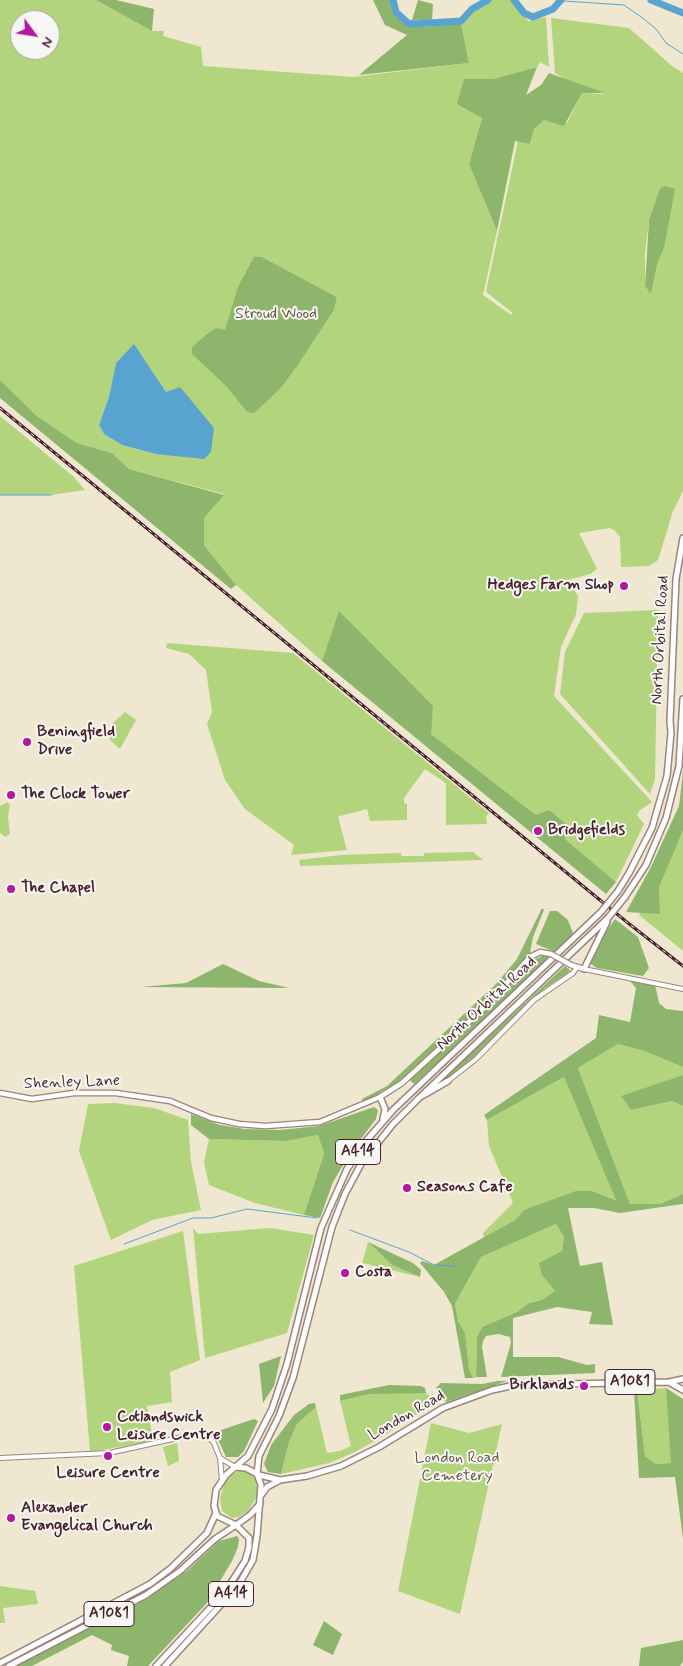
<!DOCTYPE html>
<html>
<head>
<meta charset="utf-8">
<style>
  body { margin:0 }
  #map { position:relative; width:683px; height:1666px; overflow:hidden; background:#efe7cf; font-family:Mynerve,sans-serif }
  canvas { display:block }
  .north { position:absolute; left:10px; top:10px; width:50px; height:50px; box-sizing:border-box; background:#f6f6f2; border:1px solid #b1a0a2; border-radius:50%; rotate:121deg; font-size:14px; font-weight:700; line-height:20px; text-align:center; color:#4a1f2b }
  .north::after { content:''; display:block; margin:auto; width:18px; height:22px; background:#b5179e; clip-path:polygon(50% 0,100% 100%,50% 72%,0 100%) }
</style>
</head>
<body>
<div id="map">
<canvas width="683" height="1666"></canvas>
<div class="north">N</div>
</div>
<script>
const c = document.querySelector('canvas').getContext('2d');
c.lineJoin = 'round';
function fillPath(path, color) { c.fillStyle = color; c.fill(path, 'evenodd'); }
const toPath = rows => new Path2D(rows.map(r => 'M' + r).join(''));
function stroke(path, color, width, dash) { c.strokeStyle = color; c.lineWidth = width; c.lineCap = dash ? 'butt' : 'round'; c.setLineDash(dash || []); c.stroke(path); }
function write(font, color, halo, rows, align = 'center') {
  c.font = font + ' Mynerve,sans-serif'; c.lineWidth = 4; c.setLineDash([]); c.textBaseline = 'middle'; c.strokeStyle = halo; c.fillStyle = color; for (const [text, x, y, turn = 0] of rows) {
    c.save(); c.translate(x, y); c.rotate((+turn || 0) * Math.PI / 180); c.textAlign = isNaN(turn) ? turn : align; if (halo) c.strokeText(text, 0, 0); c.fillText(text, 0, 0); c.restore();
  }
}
const green = toPath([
  [0,0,96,0,152,31,164,31,163,36,201,47,203,66,353,77,469,63,461,23,471,13,492,0,512,0,528,21,546,17,549,67,540,62,537,67,493,79,464,79,482,118,469,164,497,231,483,295,511,315,513,313,486,292,518,141,530,144,534,129,544,120,567,123,582,93,605,94,568,81,555,73,551,18,629,28,672,66,683,73,683,491,673,511,658,560,649,566,621,567,620,537,615,531,610,528,579,533,597,569,590,574,568,580,578,596,576,614,561,647,554,696,652,802,640,810,637,815,644,824,616,882,565,839,570,827,549,811,536,815,431,734,340,612,322,661,236,585,204,545,204,518,224,494,129,469,112,453,77,443,37,416,0,380],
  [20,20,50,20,50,50,20,50],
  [660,188,664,248,657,265,651,293,645,286,645,253,649,220],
  [254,257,262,257,337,297,334,310,281,388,247,412,225,385,217,328,225,331],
  [134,345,166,392,156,454,122,445,104,434,99,425,109,397,116,363],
  [0,416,74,477,85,490,51,495,0,495],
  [658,610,655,779,650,794,560,694,565,652,584,613],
  [167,643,293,653,489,813,486,817,487,824,446,825,446,783,425,769,404,798,404,803,407,804,407,820,370,821,367,809,340,816,338,817,347,850,291,855,294,845,245,809,225,780,207,724,212,712,206,670,189,654,166,648],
  [125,712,136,720,120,749,110,740,109,730,113,723],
  [7,802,10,805,8,817,10,834,5,837,0,833,0,806],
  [683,814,683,951,639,915],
  [473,852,483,860,300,866,299,860,341,855,401,853,401,856,424,856,424,853],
  [618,1044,644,1051,683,1067,683,1075,622,1096,631,1110,672,1101,683,1106,683,1194,660,1204,630,1204,578,1068],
  [564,1077,617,1200,592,1191,524,1210,515,1220,484,1238,483,1233,513,1203,489,1146,487,1120],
  [114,1103,154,1108,188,1120,191,1162,201,1210,152,1220,111,1240,79,1151,88,1104],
  [318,1135,324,1152,304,1215,255,1203,209,1185,204,1162,209,1139,286,1141],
  [556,1224,564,1237,562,1251,542,1275,555,1291,542,1300,529,1303,517,1312,482,1327,477,1337,476,1377,473,1378,469,1369,465,1333,458,1321,455,1304,463,1290,481,1257],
  [193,1228,198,1234,270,1228,314,1235,287,1333,205,1358],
  [183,1231,200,1360,170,1372,172,1402,147,1406,153,1441,90,1452,74,1266],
  [368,1242,392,1265,420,1277,362,1263],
  [666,1388,672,1463,656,1464,645,1456,637,1390],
  [393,1392,426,1393,430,1397,430,1406,380,1438,353,1453,329,1463,281,1474,289,1442,297,1424,316,1407,327,1453,340,1451,351,1446,340,1401,370,1394],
  [431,1423,469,1433,502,1424,460,1614,398,1591],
  [177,1443,179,1461,168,1466,163,1447],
  [241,1470,252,1473,256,1480,258,1495,248,1511,239,1517,232,1518,222,1511,220,1498,224,1484,231,1475],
  [0,1586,35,1591,38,1604,3,1608,5,1623,0,1623]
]);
const forest = toPath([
  [96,0,116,0,154,9,152,31],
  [373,0,392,0,397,17,410,25,425,27,461,23,469,63,359,75,407,35,385,25],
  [418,0,433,4,432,21,412,20],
  [537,67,526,95,541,85,549,73,605,93,582,93,564,126,544,120,534,129,530,144,515,141,497,231,469,164,482,118,457,104,464,79,493,79],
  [665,186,675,189,664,248,657,265,651,294,645,286,649,220,660,188],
  [254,257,262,257,337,297,334,310,297,366,281,388,254,413,247,412,225,385,192,354,192,347,211,331,217,328,225,330,238,287],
  [0,380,37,416,77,443,112,453,129,469,224,495,204,518,204,545,236,585,231,589,0,398],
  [339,611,433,706,431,734,536,815,549,810,570,827,565,839,616,882,606,894,322,661],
  [683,771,683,830,659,887,660,914,626,912,650,869,679,806],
  [542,908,544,910,533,937,530,953,502,985,424,1061,395,1084,363,1102,362,1099,387,1086,496,984,517,959],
  [550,911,557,911,568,920,574,936,557,953,536,944],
  [615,919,638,937,649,968,643,976,597,968,591,964,591,960,601,939],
  [544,955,550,958,487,1018,414,1084,410,1080,476,1017,530,962],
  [223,964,259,981,289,988,140,987,186,983],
  [565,966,570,970,569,972,544,989,470,1062,444,1082,442,1080],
  [630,981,655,984,659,1003,666,1009,683,1011,683,1067,644,1051,618,1044,578,1068,630,1204,660,1204,683,1194,683,1204,620,1213,594,1208,568,1208,580,1266,602,1262,613,1325,589,1324,592,1312,557,1307,513,1318,513,1357,558,1357,587,1365,595,1364,595,1373,501,1377,511,1343,510,1337,498,1334,486,1336,483,1341,482,1347,487,1377,476,1377,477,1337,482,1327,517,1312,529,1303,542,1300,555,1291,542,1275,539,1263,562,1251,564,1237,556,1224,481,1257,455,1304,458,1321,465,1333,469,1369,473,1378,465,1378,452,1306,444,1292,420,1263,422,1261,434,1265,515,1220,524,1210,576,1191,592,1191,616,1200,564,1077,487,1120,484,1115,596,1038,599,1015,630,1022,636,988],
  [683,1075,683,1106,672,1101,631,1110,621,1096],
  [374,1107,378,1110,376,1119,351,1152,333,1182,320,1218,304,1215,324,1153,318,1135,286,1141,209,1139,191,1125,191,1114,220,1125,245,1129,280,1130,319,1126],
  [368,1242,413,1263,421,1270,420,1277,392,1265],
  [281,1356,274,1386,263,1403,259,1364],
  [498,1381,507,1381,447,1402,442,1400,436,1388,441,1383,482,1384],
  [389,1385,421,1386,425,1388,426,1393,370,1394,340,1401,340,1395],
  [666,1388,683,1399,683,1539,675,1477,639,1478,634,1391,637,1390,645,1456,656,1464,671,1463],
  [315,1403,316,1407,297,1424,289,1442,281,1474,268,1472,264,1464,271,1445,294,1415,309,1404],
  [254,1419,258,1421,244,1451,238,1457,226,1457,216,1435,218,1431],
  [237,1536,239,1539,238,1547,232,1561,207,1603,148,1666,127,1666,129,1656,111,1650,112,1645,92,1635,32,1666,15,1666,151,1595,188,1570,219,1541],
  [324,1621,342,1634,333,1655,313,1645],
  [683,1640,683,1662,680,1666,639,1666,641,1648]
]);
const water = toPath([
  [134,344,166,392,180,387,214,428,211,452,204,459,156,454,122,445,104,434,99,425,109,397,116,363]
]);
const stream = toPath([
  [553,9,564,1,624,5,644,19,656,29,666,43,683,54],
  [0,495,51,495],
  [350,1230,409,1252,434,1265,456,1266],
  [124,1244,193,1218,211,1218,247,1209,317,1218]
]);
const river = toPath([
  [393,0,396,12,408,23,414,24,461,21,472,9,488,0],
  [514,0,524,13,533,17,553,9,561,0],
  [651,0,683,13]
]);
const tertiary = toPath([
  [584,969,683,989],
  [448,1081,476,1059,534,1000,573,973,577,967],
  [0,1458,109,1453,200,1433,207,1435,214,1443,220,1458,222,1480],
  [220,1458,235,1467]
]);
const secondary = toPath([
  [571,965,584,969],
  [0,1093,32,1099,74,1093,116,1093,170,1101,211,1118,239,1124,265,1126,320,1122,380,1097,402,1083,485,1007,530,957,540,952,551,954]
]);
const primary = toPath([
  [669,1382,683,1390],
  [259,1475,280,1480],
  [262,1494,267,1487,280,1480,307,1476,341,1466,379,1447,443,1408,492,1390,515,1385,669,1382,683,1379],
  [0,1663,150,1584,170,1569,207,1533,216,1513],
  [9,1666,146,1595,180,1571,215,1539,236,1525]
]);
const trunk = toPath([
  [618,891,629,873,652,828,667,776,671,733,670,721,676,579,683,538],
  [625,897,646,865,666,818,679,766,683,699],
  [584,969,607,922],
  [422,1096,448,1081],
  [380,1097,385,1109,383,1119],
  [257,1474,259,1456,279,1416,293,1378,332,1227,345,1194,361,1164,393,1124,419,1098,608,918],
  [236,1525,250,1515,260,1504],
  [156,1666,225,1592,245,1561,249,1547,249,1538,236,1525,217,1516,214,1506,216,1490,226,1475,248,1456,272,1409,287,1364,321,1228,347,1169,366,1141,393,1110,601,912],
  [165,1666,238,1586,253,1560,257,1536,261,1485,257,1474,246,1468,235,1467]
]);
const rail = toPath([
  [0,408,628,923,683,966]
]);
const secondaryBridge = toPath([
  [551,954,571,965]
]);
const trunkBridge = toPath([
  [601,912,618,891],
  [608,918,625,897]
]);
const markers = [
  [624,586,5,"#b5179e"],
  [27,742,5,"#b5179e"],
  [11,795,5,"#b5179e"],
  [538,831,5,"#b5179e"],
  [11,889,5,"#b5179e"],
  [407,1188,5,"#b5179e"],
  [345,1273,5,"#b5179e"],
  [584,1386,5,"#b5179e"],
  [107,1427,5,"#b5179e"],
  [108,1456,5,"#b5179e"],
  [11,1518,5,"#b5179e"]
];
const shields = [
  [358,1152,45],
  [630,1382,50],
  [231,1594,45],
  [109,1614,50]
];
const shieldNames = [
  ["A414",358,1152],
  ["A1081",630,1382],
  ["A414",231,1594],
  ["A1081",109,1614]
];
const parkNames = [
  ["Stroud Wood",276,315],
  ["London Road",457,1459],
  ["Cemetery",457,1477]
];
const poiNames = [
  ["Hedges Farm Shop",614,586,"right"],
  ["Beningfield",37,733],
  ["Drive",37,751],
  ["The Clock Tower",21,795],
  ["Bridgefields",548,831],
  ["The Chapel",21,889],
  ["Seasons Cafe",417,1188],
  ["Costa",355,1273],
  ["Birklands",574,1386,"right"],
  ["Cotlandswick",117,1418],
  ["Leisure Centre",117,1436],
  ["Leisure Centre",108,1474,"center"],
  ["Alexander",21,1509],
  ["Evangelical Church",21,1527]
];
const streetNames = [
  ["North Orbital Road",661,640,-87],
  ["North Orbital Road",487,1004,-43],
  ["Shenley Lane",72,1083,-2],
  ["London Road",407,1416,-30]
];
fillPath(green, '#b2d47c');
fillPath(forest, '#8db66c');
fillPath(water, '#58a3d0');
stroke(stream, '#58a3d0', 1);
stroke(river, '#58a3d0', 7);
stroke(tertiary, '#9c837d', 6);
stroke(secondary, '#9c837d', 7);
stroke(primary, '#9c837d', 8);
stroke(trunk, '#9c837d', 8);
stroke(tertiary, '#fff', 4);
stroke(secondary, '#fff', 4.5);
stroke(primary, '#fff', 5);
stroke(trunk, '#fff', 5);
stroke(rail, '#4a1f2b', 3);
stroke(rail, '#f6f6f2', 1, [4]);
stroke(secondaryBridge, '#9c837d', 7, []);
stroke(trunkBridge, '#9c837d', 8, []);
stroke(secondaryBridge, '#fff', 4.5);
stroke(trunkBridge, '#fff', 5);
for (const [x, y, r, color] of markers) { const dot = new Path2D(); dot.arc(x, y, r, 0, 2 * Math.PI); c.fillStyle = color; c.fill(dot); stroke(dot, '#f6f6f2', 2); }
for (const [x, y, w] of shields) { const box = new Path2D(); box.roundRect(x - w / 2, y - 12.5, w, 25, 4); c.fillStyle = '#f6f6f2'; c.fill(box); stroke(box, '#4a1f2b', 1); }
write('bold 15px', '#4a1f2b', null, shieldNames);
write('16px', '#695543', '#f6f6f2', parkNames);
write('bold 16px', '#4a1f2b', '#f6f6f2', poiNames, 'left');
write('16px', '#4a1f2b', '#f6f6f2', streetNames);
</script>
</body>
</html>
